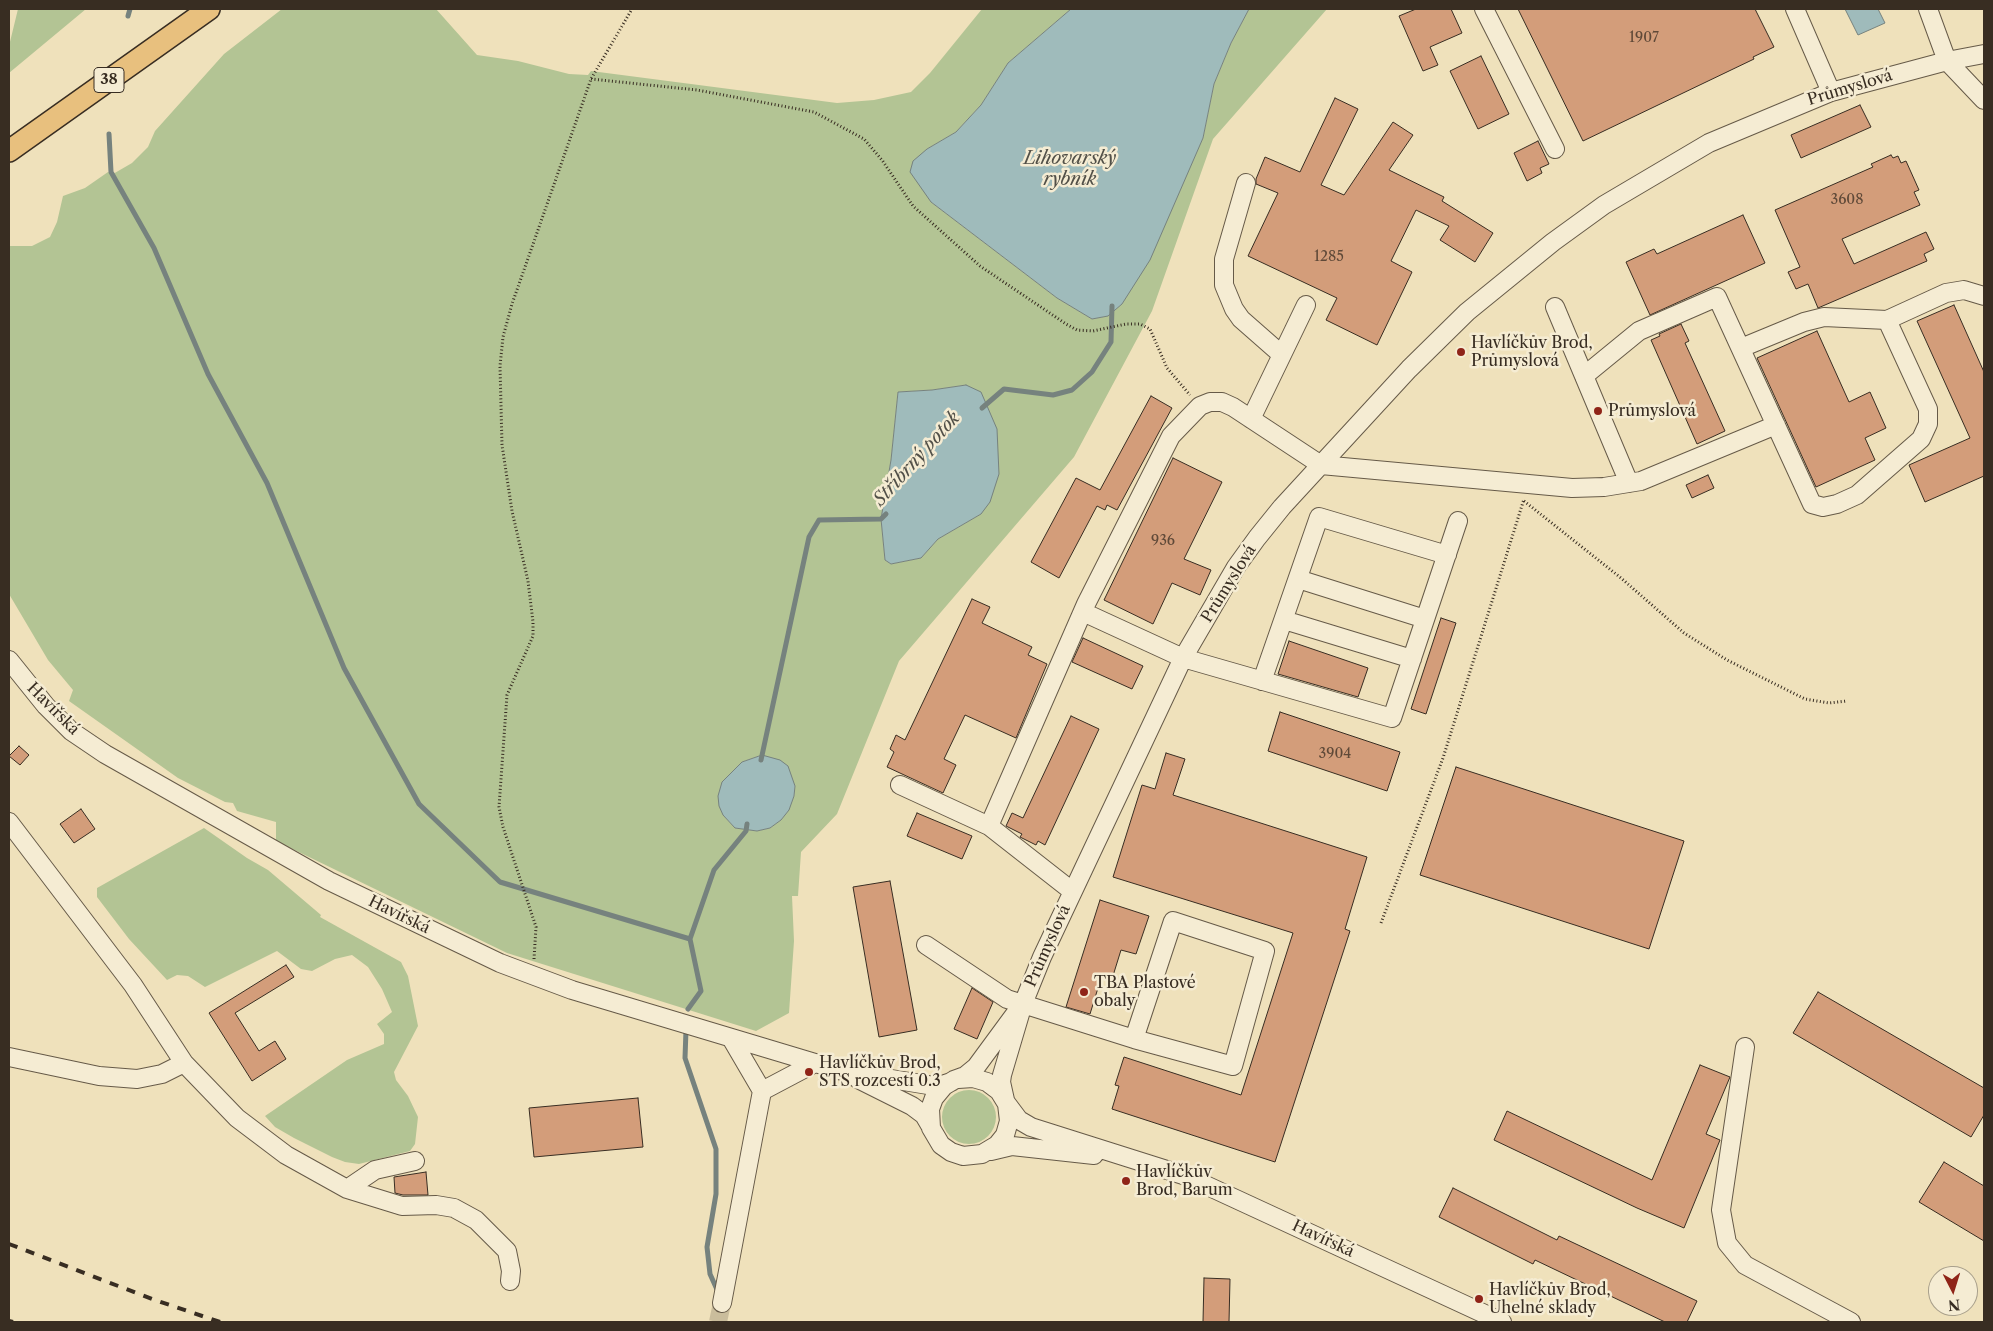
<!DOCTYPE html>
<html>
<head>
<meta charset="utf-8">
<style>
  body { margin:0 }
  #map { position:relative; width:1993px; height:1331px; overflow:hidden; background:#efe1bb; font-family:"Libre Caslon Text",serif }
  canvas { display:block }
  .frame { position:absolute; inset:0; border:10px solid #382d22; pointer-events:none }
  .north { position:absolute; left:1928px; top:1266px; width:50px; height:50px; box-sizing:border-box; background:#f5ecd3; border:1px solid #a9a08c; border-radius:50%; rotate:175deg; font-size:14px; font-weight:700; line-height:20px; text-align:center; color:#382d22 }
  .north::after { content:''; display:block; margin:auto; width:18px; height:22px; background:#8f2418; clip-path:polygon(50% 0,100% 100%,50% 72%,0 100%) }
</style>
</head>
<body>
<div id="map">
<canvas width="1993" height="1331"></canvas>
<div class="frame"></div>
<div class="north">N</div>
</div>
<script>
const c = document.querySelector('canvas').getContext('2d');
c.lineJoin = 'round';
function fillPath(path, color) { c.fillStyle = color; c.fill(path, 'evenodd'); }
const toPath = rows => new Path2D(rows.map(r => 'M' + r).join(''));
function stroke(path, color, width, dash) { c.strokeStyle = color; c.lineWidth = width; c.lineCap = dash ? 'butt' : 'round'; c.setLineDash(dash || []); c.stroke(path); }
function write(font, color, halo, rows, align = 'center') {
  c.font = font + ' "Libre Caslon Text",serif'; c.lineWidth = 5; c.setLineDash([]); c.textBaseline = 'middle'; c.strokeStyle = halo; c.fillStyle = color; for (const [text, x, y, turn = 0] of rows) {
    c.save(); c.translate(x, y); c.rotate((+turn || 0) * Math.PI / 180); c.textAlign = isNaN(turn) ? turn : align; if (halo) c.strokeText(text, 0, 0); c.fillText(text, 0, 0); c.restore();
  }
}
const green = toPath([
  [18,9,86,9,9,73,9,46],
  [282,9,436,9,477,55,518,61,569,74,588,75,591,71,837,103,874,100,911,92,930,73,982,9,1071,9,1008,63,981,105,956,132,927,149,931,202,1057,298,1092,319,1107,316,1122,304,1203,138,1214,84,1231,43,1249,9,1327,9,1213,139,1152,311,1074,457,899,661,837,814,801,852,798,896,792,896,794,941,789,1013,756,1031,507,953,276,841,276,822,237,811,233,803,225,802,178,778,69,701,73,690,48,660,9,594,9,246,32,246,50,237,57,222,63,196,85,188,108,172,113,174,132,163,148,147,155,131,224,54],
  [966,385,981,514,938,539,921,558,891,564,885,560,881,519,891,460,898,392,932,390],
  [762,755,795,786,794,796,788,810,781,820,770,828,757,831,735,828,723,815,742,762],
  [204,828,247,858,268,870,321,915,320,917,401,962,408,976,418,1026,394,1072,396,1080,408,1096,418,1117,415,1144,410,1151,359,1164,345,1162,332,1157,294,1138,275,1127,265,1116,347,1060,384,1044,384,1034,377,1024,392,1012,382,989,368,967,352,955,335,959,312,971,301,969,277,951,205,987,188,976,177,975,167,980,129,939,97,897,97,888],
  '942 1117a27 27 0 1 1 54 0a27 27 0 1 1-54 0Z'
]);
const water = toPath([
  [1071,9,1249,9,1231,43,1214,84,1203,138,1150,260,1122,304,1108,316,1092,319,1057,298,931,202,910,172,913,161,927,149,956,132,981,105,1008,63,1071,9],
  [1845,9,1878,9,1885,23,1858,35,1845,9],
  [966,385,981,392,997,429,999,474,990,502,981,514,938,539,921,558,891,564,885,560,881,519,891,460,898,392,932,390,966,385],
  [762,755,780,760,788,766,795,786,794,796,789,810,781,820,770,828,757,831,735,828,723,815,719,806,718,796,722,782,742,762,762,755]
]);
const stream = toPath([
  [128,16,130,9],
  [109,134,111,172,154,248,208,374,267,483,344,668,419,804,500,882,690,939],
  [982,408,1004,389,1053,395,1072,390,1092,372,1111,342,1112,306],
  [761,760,809,537,819,520,881,519,886,514],
  [688,1009,701,991,690,939,714,870,746,831,747,824],
  [686,1030,685,1058,716,1149,716,1194,707,1247,710,1274,719,1294]
]);
const building = toPath([
  [1416,9,1451,9,1462,33,1430,47,1438,65,1423,71,1399,16,1416,9],
  [1518,9,1755,9,1774,47,1753,57,1754,59,1583,141,1518,9],
  [1481,56,1509,114,1478,129,1450,71,1481,56],
  [1335,98,1358,109,1321,185,1344,195,1393,122,1413,135,1389,170,1444,197,1442,201,1493,233,1475,262,1440,240,1449,226,1416,210,1391,261,1412,272,1377,345,1326,320,1337,298,1248,256,1278,193,1256,184,1256,179,1265,157,1300,172,1335,98],
  [1860,105,1871,127,1801,158,1791,135,1860,105],
  [1538,141,1549,164,1540,168,1542,173,1527,181,1514,153,1538,141],
  [1891,155,1893,158,1898,156,1901,163,1906,161,1919,190,1914,192,1920,205,1842,239,1854,264,1926,232,1934,249,1924,254,1927,261,1818,308,1808,284,1796,289,1788,272,1800,267,1775,210,1873,167,1871,164,1891,155],
  [1743,215,1765,263,1650,315,1626,262,1654,249,1657,254,1743,215],
  [1954,305,1984,372,1984,476,1925,502,1909,465,1970,438,1917,321,1954,305],
  [1681,324,1689,341,1685,343,1725,431,1697,444,1651,340,1660,336,1659,334,1681,324],
  [1817,331,1849,402,1870,392,1886,428,1865,438,1875,460,1816,487,1757,358,1817,331],
  [1151,396,1172,408,1117,510,1107,505,1105,510,1097,506,1059,578,1031,562,1076,478,1100,490,1151,396],
  [1173,458,1222,482,1184,559,1211,570,1200,595,1172,583,1153,624,1104,600,1173,458],
  [1708,475,1714,488,1692,498,1686,485,1708,475],
  [972,599,990,607,982,623,1032,647,1028,655,1047,664,1016,738,965,715,944,759,956,765,943,793,887,767,894,752,890,749,896,735,905,740,972,599],
  [1441,618,1456,623,1426,714,1411,709,1441,618],
  [1083,638,1143,666,1132,689,1072,662,1083,638],
  [1289,641,1368,668,1358,697,1278,674,1289,641],
  [1280,712,1400,752,1387,791,1268,751,1280,712],
  [1071,716,1099,729,1045,845,1038,841,1036,845,1020,837,1022,834,1006,826,1012,813,1023,818,1071,716],
  [19,746,29,755,20,765,9,756,19,746],
  [1166,753,1185,759,1173,795,1367,857,1345,929,1350,931,1275,1162,1112,1109,1119,1086,1115,1085,1124,1057,1241,1095,1293,933,1113,877,1142,785,1155,789,1166,753],
  [1456,767,1684,841,1649,949,1420,875,1456,767],
  [81,809,95,829,74,843,60,824,81,809],
  [917,813,972,836,962,859,907,836,917,813],
  [890,881,917,1030,879,1037,853,887,890,881],
  [1100,900,1149,916,1136,954,1121,950,1112,979,1102,975,1090,1014,1066,1007,1100,900],
  [286,965,294,977,235,1013,259,1051,275,1041,286,1059,252,1081,209,1013,286,965],
  [972,988,993,1002,977,1039,954,1029,972,988],
  [1818,992,1984,1088,1984,1115,1971,1137,1793,1033,1818,992],
  [1700,1065,1730,1077,1706,1134,1720,1140,1684,1228,1637,1208,1494,1140,1507,1111,1652,1180,1700,1065],
  [638,1098,643,1147,534,1157,529,1108,638,1098],
  [1944,1162,1984,1186,1984,1241,1919,1202,1944,1162],
  [426,1172,428,1195,403,1195,395,1193,394,1177,426,1172],
  [1453,1188,1557,1240,1559,1236,1697,1301,1687,1322,1665,1322,1535,1260,1533,1264,1439,1217,1453,1188],
  [1204,1278,1230,1279,1229,1322,1203,1322,1204,1278]
]);
const minorTunnel = toPath([
  [718,1322,722,1303]
]);
const path = toPath([
  [591,79,697,90,814,112,864,139,882,160,913,206,980,266,1066,324,1077,330,1093,331,1126,324,1140,324,1150,329,1167,368,1190,395],
  [1524,501,1621,578,1684,633,1727,660,1805,699,1829,703,1847,701],
  [1381,923,1443,758,1524,499],
  [534,959,536,927,503,827,499,807,507,695,533,636,533,622,528,581,512,511,502,445,500,366,503,337,512,304,591,79,632,9]
]);
const minor = toPath([
  [1484,9,1555,149],
  [1795,9,1831,92],
  [1928,9,1947,61,1984,100],
  [1246,183,1224,259,1224,285,1234,309,1241,319,1282,355],
  [1555,307,1629,483],
  [1741,348,1804,322,1824,317,1887,320,1946,293,1964,290,1984,296],
  [1584,376,1639,331,1717,297,1812,504,1823,507,1837,504,1857,495,1921,439,1928,424,1928,409,1887,320],
  [1251,419,1306,305],
  [1298,579,1425,619],
  [1083,612,1183,658,1392,718,1458,521],
  [1284,620,1412,659],
  [9,660,46,706,71,731,105,754,329,881,500,963,572,990,842,1071,928,1085,939,1086,951,1082],
  [1262,681,1319,517,1447,555],
  [900,785,989,826,1072,891],
  [9,822,133,985,184,1063,237,1118,286,1155,347,1189,402,1206,436,1205,454,1208,476,1220,507,1251,511,1271,510,1281],
  [989,826,1086,604,1171,436,1200,406,1210,402,1222,402,1233,407,1321,465,1572,488,1604,487,1641,481,1776,425],
  [926,945,1007,999,1134,1039,1233,1066,1265,951,1173,921,1134,1039],
  [1745,1047,1721,1210,1727,1243,1745,1265,1851,1322],
  [9,1057,99,1076,137,1079,162,1074,184,1063],
  [858,1079,912,1106,924,1115,931,1127],
  [958,1079,973,1078,987,1082,999,1091,1007,1104,1009,1121,1005,1135,997,1145,982,1154,963,1156,951,1152,941,1145,931,1128,930,1109,934,1098,944,1086,954,1080,965,1076,976,1067,1015,1014],
  [762,1091,815,1063],
  [1005,1100,1001,1082,1002,1075,1023,1004,1042,957,1183,658,1236,567,1257,538,1282,507,1409,369,1467,312,1553,242,1604,205,1709,143,1831,92,1947,61,1984,54],
  [1007,1104,1019,1120,1031,1127,1186,1176,1502,1322],
  [991,1151,1012,1146,1094,1155],
  [347,1189,375,1170,415,1161],
  [722,1303,762,1091,731,1038]
]);
const major = toPath([
  [9,151,209,9]
]);
const rail = toPath([
  [9,1244,152,1299,220,1322],
  [9,1321,13,1322]
]);
const markers = [
  [1461,352,5,"#8f2418"],
  [1598,411,5,"#8f2418"],
  [1084,992,5,"#8f2418"],
  [809,1072,5,"#8f2418"],
  [1126,1181,5,"#8f2418"],
  [1479,1299,5,"#8f2418"]
];
const numberNames = [
  ["1907",1644,38],
  ["3608",1847,200],
  ["1285",1329,257],
  ["936",1163,541],
  ["3904",1335,754]
];
const shields = [
  [109,80,30]
];
const shieldNames = [
  ["38",109,80]
];
const streetNames = [
  ["Průmyslová",1850,88,-17],
  ["Průmyslová",1229,584,-58],
  ["Havířská",53,709,45],
  ["Havířská",399,915,26],
  ["Průmyslová",1048,946,-66],
  ["Havířská",1323,1239,25]
];
const poiNames = [
  ["Havlíčkův Brod,",1471,343],
  ["Průmyslová",1471,361],
  ["Průmyslová",1608,411],
  ["TBA Plastové",1094,983],
  ["obaly",1094,1001],
  ["Havlíčkův Brod,",819,1063],
  ["STS rozcestí 0.3",819,1081],
  ["Havlíčkův",1136,1172],
  ["Brod, Barum",1136,1190],
  ["Havlíčkův Brod,",1489,1290],
  ["Uhelné sklady",1489,1308]
];
const waterNames = [
  ["Lihovarský",1070,159],
  ["rybník",1070,180],
  ["Stříbrný potok",917,459,-48]
];
fillPath(green, '#b3c494');
fillPath(water, '#9fbbbb');
stroke(water, '#76827e', 1);
stroke(stream, '#76827e', 5);
fillPath(building, '#d39d7a');
stroke(building, '#382d22', 1);
stroke(minorTunnel, '#cabd9c', 18, [18, 9]);
stroke(minor, '#665a48', 20);
stroke(major, '#382d22', 24);
stroke(path, '#382d22', 3, [1, 2.5]);
stroke(minor, '#f5ecd3', 18);
stroke(major, '#e8c07e', 21);
stroke(rail, '#382d22', 4, [9, 9]);
for (const [x, y, r, color] of markers) { const dot = new Path2D(); dot.arc(x, y, r, 0, 2 * Math.PI); c.fillStyle = color; c.fill(dot); stroke(dot, '#f5ecd3', 2); }
write('14px', '#5f4938', null, numberNames);
for (const [x, y, w] of shields) { const box = new Path2D(); box.roundRect(x - w / 2, y - 12.5, w, 25, 4); c.fillStyle = '#f5ecd3'; c.fill(box); stroke(box, '#382d22', 1); }
write('bold 15px', '#382d22', null, shieldNames);
write('16px', '#382d22', '#f5ecd3', streetNames);
write('16px', '#382d22', '#f5ecd3', poiNames, 'left');
write('italic 18px', '#525048', '#f5ecd3', waterNames);
</script>
</body>
</html>
